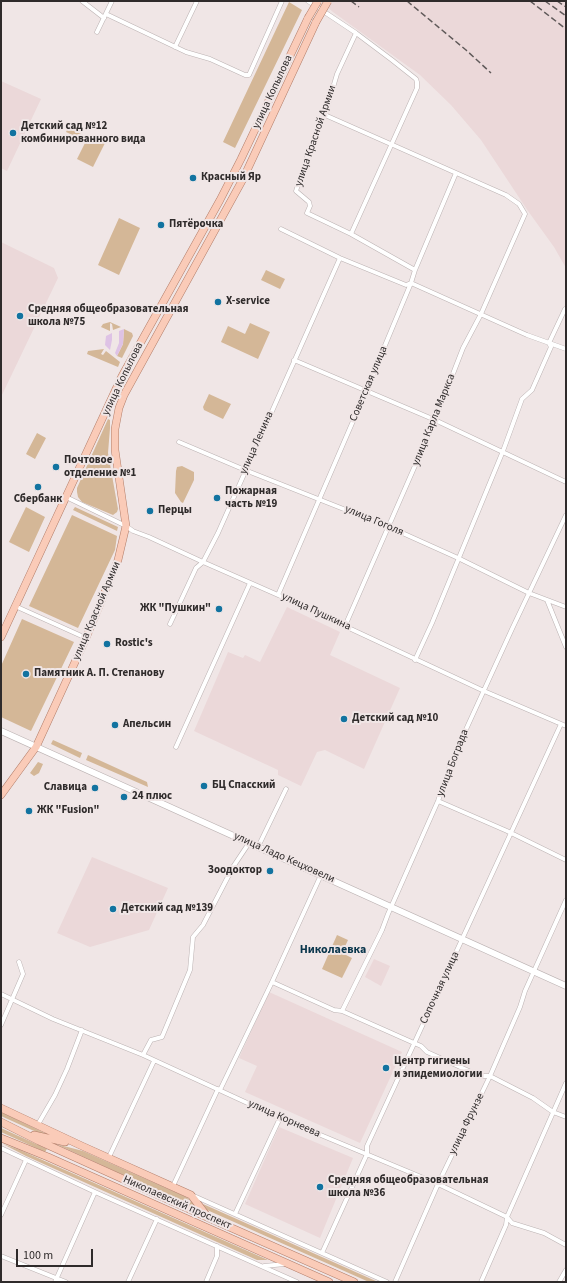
<!DOCTYPE html>
<html>
<head>
<meta charset="utf-8">
<style>
  body { margin:0 }
  #map { position:relative; width:567px; height:1283px; overflow:hidden; background:#f0e6e6; font-family:"Source Sans 3",sans-serif }
  canvas { display:block }
  .frame { position:absolute; inset:0; border:2px solid #2f2b2b; pointer-events:none }
  .scale { position:absolute; left:16px; top:1249px; width:77px; height:18px; box-sizing:border-box; border:2px solid #2f2b2b; border-top:0; padding-left:5px; font-size:12px; line-height:14px; white-space:nowrap; color:#2f2b2b; -webkit-text-stroke:3px #f0e6e6; paint-order:stroke }
</style>
</head>
<body>
<div id="map">
<canvas width="567" height="1283"></canvas>
<div class="frame"></div>
<div class="scale">100 m</div>
</div>
<script>
const c = document.querySelector('canvas').getContext('2d');
c.lineJoin = 'round';
function fillPath(path, color) { c.fillStyle = color; c.fill(path, 'evenodd'); }
const toPath = rows => new Path2D(rows.map(r => 'M' + r).join(''));
function stroke(path, color, width, dash) { c.strokeStyle = color; c.lineWidth = width; c.lineCap = dash ? 'butt' : 'round'; c.setLineDash(dash || []); c.stroke(path); }
function write(font, color, halo, rows, align = 'center') {
  c.font = font + ' "Source Sans 3",sans-serif'; c.lineWidth = 4; c.setLineDash([]); c.textBaseline = 'middle'; c.strokeStyle = halo; c.fillStyle = color; for (const [text, x, y, turn = 0] of rows) {
    c.save(); c.translate(x, y); c.rotate((+turn || 0) * Math.PI / 180); c.textAlign = isNaN(turn) ? turn : align; if (halo) c.strokeText(text, 0, 0); c.fillText(text, 0, 0); c.restore();
  }
}
const built = toPath([
  [320,1,563,1,566,3,566,268,554,247,528,211,481,140,451,105,420,75,333,12],
  [1,81,41,99,7,171,1,168],
  [1,242,54,268,58,278,1,397],
  [287,607,340,632,330,655,400,688,364,769,325,750,317,752,301,786,278,775,278,770,194,731,228,652,243,658,245,655,260,662],
  [92,857,168,888,149,930,90,947,57,933],
  [374,959,390,966,381,986,365,977],
  [269,992,402,1052,360,1143,245,1092,257,1066,239,1058],
  [279,1127,353,1158,320,1238,245,1204]
]);
const green = toPath([
  [289,2,302,10,235,148,223,142],
  [68,128,83,135,81,139,66,132],
  [89,135,105,143,93,167,77,159],
  [119,218,140,228,119,275,98,265],
  [266,270,285,279,280,289,261,280],
  [110,322,121,327,113,330,112,324,110,323,110,331,101,327,103,324],
  [250,323,270,332,258,359,221,342,228,326,245,334],
  [124,329,132,333,133,336,122,358,117,356,123,344],
  [104,349,101,354,103,355,106,351,120,362,118,367,87,354,88,351],
  [209,394,231,404,223,419,204,410,203,407],
  [108,419,110,420,110,428,108,453,118,509,117,512,113,515,82,502,78,497,77,492,77,488],
  [37,433,46,438,35,459,26,454],
  [182,466,194,472,194,480,183,503,181,502,175,493,176,471,177,467],
  [26,507,45,517,29,552,9,542],
  [75,507,118,527,117,531,73,510],
  [72,515,117,536,115,550,78,628,29,606],
  [22,619,74,642,31,731,1,717,1,666],
  [53,740,82,753,80,758,51,744],
  [88,755,147,782,148,787,86,760],
  [38,762,43,764,39,773,34,776,30,773],
  [337,935,348,940,342,953,352,958,342,978,322,969],
  [1,1112,53,1137,43,1135,1,1116],
  [1,1128,47,1149,45,1152,1,1132],
  [3,1144,20,1150,268,1260,257,1260,26,1156],
  [56,1144,83,1151,186,1197,194,1203,197,1209],
  [203,1204,378,1282,369,1282,207,1210]
]);
const water = toPath([
  [124,329,123,344,117,356,115,353,119,343,119,331],
  [112,333,112,340,110,350,105,345,106,336]
]);
const street = toPath([
  [82,1,104,18],
  [308,1,356,33,392,60,416,79,417,82,417,88,351,234],
  [106,14,186,52,210,59,245,75,249,75,282,1],
  [97,32,112,1],
  [356,33,337,74,325,115,311,145,296,191,309,202,310,206,307,213,351,234,415,270],
  [175,47,197,1],
  [325,115,506,195,519,204,525,214,481,314,463,348,435,420,345,626],
  [281,229,340,258,406,285,411,283,527,335,566,349],
  [294,360,435,420,566,482],
  [179,442,245,470,389,527,458,558,529,593,566,607],
  [66,497,126,526,133,531,149,537,203,562,278,595,484,691,566,726],
  [278,595,366,391,411,283,415,270,456,173],
  [547,600,566,647],
  [15,606,86,638],
  [170,624,196,568,203,562,218,533,340,258],
  [415,660,432,623,503,451,522,399,532,390,551,347,549,343,565,309],
  [176,747,250,583],
  [438,801,507,831,566,860],
  [258,847,286,789],
  [272,982,334,1010,342,1011,414,1043,421,1046,427,1052,480,1076,490,1076,533,1098,553,1112,566,1117],
  [1,994,53,1019,143,1055,280,1118,438,1184,507,1217,512,1223,544,1233,566,1245],
  [342,1011,382,930,388,914,438,801,452,760,512,629,566,515],
  [1,1025,23,974,19,962],
  [143,1055,151,1040,162,1037,190,970,193,937,203,925,233,867,249,843],
  [37,1126,55,1095,67,1069,82,1030],
  [1,1148,95,1192,297,1282],
  [109,1157,154,1061],
  [173,1186,218,1089,220,1090,272,982,321,875],
  [194,1196,387,1282],
  [235,1214,280,1118],
  [1,1215,26,1160],
  [322,1253,367,1154,367,1146,561,724],
  [1,1256,66,1282],
  [264,1266,285,1264],
  [55,1282,95,1192],
  [128,1282,157,1219],
  [206,1282,217,1256,217,1246],
  [395,1282,438,1184,490,1076,520,1007,525,991,566,900],
  [481,1282,506,1225,507,1217,566,1083],
  [559,1282,566,1270]
]);
const secondary = toPath([
  [1,731,566,986]
]);
const primary = toPath([
  [1,637,122,376,220,200,241,159,308,18],
  [1,795,36,747,86,638,118,560,126,526,115,450,115,429,119,408,124,395,243,179,316,22],
  [1,1108,82,1146,191,1195,207,1216],
  [1,1122,39,1141,209,1218,354,1282],
  [34,1135,65,1142],
  [1,1138,48,1157,329,1282]
]);
const rail = toPath([
  [351,1,359,7],
  [407,1,466,50,491,73],
  [530,1,566,29],
  [545,1,566,16],
  [557,1,566,7]
]);
const primaryBridge = toPath([
  [308,18,318,1],
  [316,22,328,1]
]);
const markers = [
  [13,133,4,"#1273a0"],
  [193,178,4,"#1273a0"],
  [161,225,4,"#1273a0"],
  [218,302,4,"#1273a0"],
  [20,316,4,"#1273a0"],
  [56,467,4,"#1273a0"],
  [38,487,4,"#1273a0"],
  [217,498,4,"#1273a0"],
  [150,511,4,"#1273a0"],
  [219,609,4,"#1273a0"],
  [107,644,4,"#1273a0"],
  [26,674,4,"#1273a0"],
  [344,719,4,"#1273a0"],
  [115,725,4,"#1273a0"],
  [204,786,4,"#1273a0"],
  [95,788,4,"#1273a0"],
  [124,797,4,"#1273a0"],
  [29,811,4,"#1273a0"],
  [270,871,4,"#1273a0"],
  [113,909,4,"#1273a0"],
  [386,1068,4,"#1273a0"],
  [320,1187,4,"#1273a0"]
];
const streetNames = [
  ["улица Копылова",273,92,-65],
  ["улица Красной Армии",316,136,-71],
  ["улица Копылова",123,379,-64],
  ["Советская улица",369,384,-67],
  ["улица Карла Маркса",434,420,-68],
  ["улица Ленина",257,443,-66],
  ["улица Гоголя",374,521,23],
  ["улица Красной Армии",97,611,-67],
  ["улица Пушкина",316,612,25],
  ["улица Бограда",453,763,-69],
  ["улица Ладо Кецховели",284,858,24],
  ["Сопочная улица",440,988,-65],
  ["улица Корнеева",284,1119,24],
  ["улица Фрунзе",467,1124,-64],
  ["Николаевский проспект",177,1203,24]
];
const poiNames = [
  ["Детский сад №12",21,127],
  ["комбинированного вида",21,140],
  ["Красный Яр",201,178],
  ["Пятёрочка",169,225],
  ["X-service",226,302],
  ["Средняя общеобразовательная",28,310],
  ["школа №75",28,323],
  ["Почтовое",64,461],
  ["отделение №1",64,474],
  ["Пожарная",225,492],
  ["часть №19",225,505],
  ["Сбербанк",38,500,"center"],
  ["Перцы",158,511],
  ["ЖК \"Пушкин\"",211,609,"right"],
  ["Rostic's",115,644],
  ["Памятник А. П. Степанову",34,674],
  ["Детский сад №10",352,719],
  ["Апельсин",123,725],
  ["БЦ Спасский",212,786],
  ["Славица",87,788,"right"],
  ["24 плюс",132,797],
  ["ЖК \"Fusion\"",37,811],
  ["Зоодоктор",262,871,"right"],
  ["Детский сад №139",121,909],
  ["Центр гигиены",394,1062],
  ["и эпидемиологии",394,1075],
  ["Средняя общеобразовательная",328,1181],
  ["школа №36",328,1194]
];
const neighbourhoodNames = [
  ["Николаевка",333,950]
];
fillPath(built, '#ebd8d9');
fillPath(green, '#d4b797');
fillPath(water, '#dec2e5');
stroke(street, '#bbb2b2', 5);
stroke(secondary, '#bbb2b2', 7);
stroke(primary, '#b17c68', 8);
stroke(street, '#fff', 4);
stroke(secondary, '#fff', 6);
stroke(primary, '#facbb8', 7);
stroke(rail, '#605a5a', 1.5, [6, 3]);
stroke(primaryBridge, '#b17c68', 8, []);
stroke(primaryBridge, '#facbb8', 7);
for (const [x, y, r, color] of markers) { const dot = new Path2D(); dot.arc(x, y, r, 0, 2 * Math.PI); c.fillStyle = color; c.fill(dot); stroke(dot, '#f0e6e6', 1.5); }
write('11px', '#2f2b2b', '#f0e6e6', streetNames);
write('bold 11px', '#2f2b2b', '#f0e6e6', poiNames, 'left');
write('bold 12px', '#09354b', '#f0e6e6', neighbourhoodNames);
</script>
</body>
</html>
